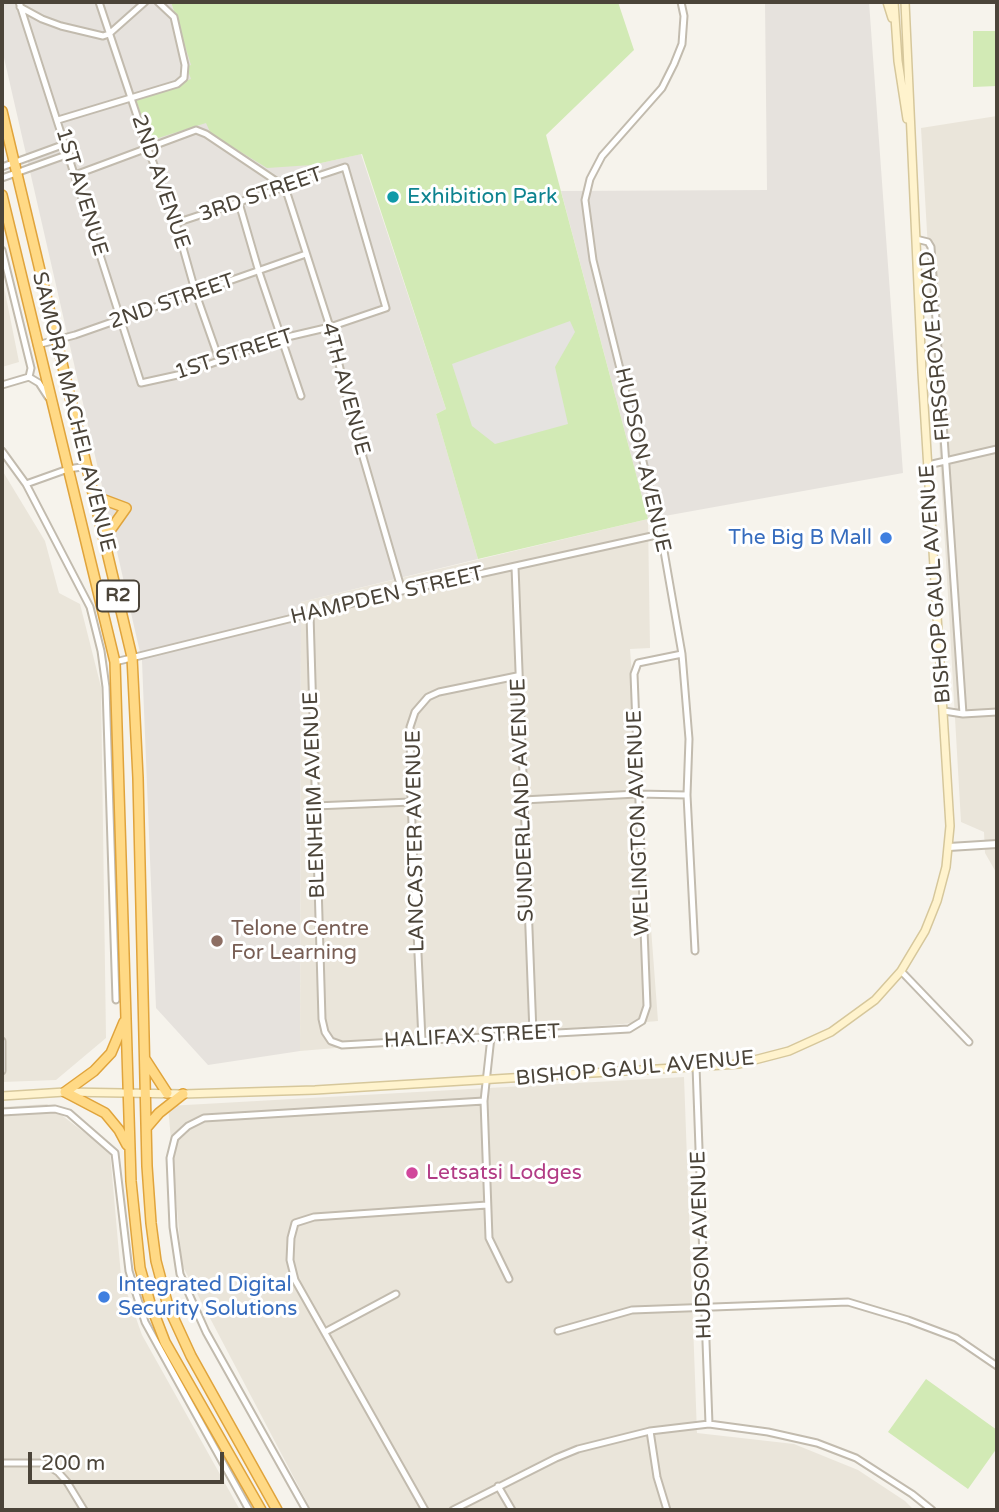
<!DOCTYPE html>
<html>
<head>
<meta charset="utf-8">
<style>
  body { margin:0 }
  #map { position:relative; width:999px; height:1512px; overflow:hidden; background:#f6f3ec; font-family:"Varela Round",sans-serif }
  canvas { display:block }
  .frame { position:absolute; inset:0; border:4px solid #4b4439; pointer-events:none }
  .scale { position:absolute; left:28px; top:1452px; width:196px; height:32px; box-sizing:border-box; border:4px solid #4b4439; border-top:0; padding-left:9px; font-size:21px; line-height:24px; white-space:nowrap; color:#4b4439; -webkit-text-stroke:5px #fff; paint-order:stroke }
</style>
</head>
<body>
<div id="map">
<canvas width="999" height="1512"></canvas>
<div class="frame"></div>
<div class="scale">200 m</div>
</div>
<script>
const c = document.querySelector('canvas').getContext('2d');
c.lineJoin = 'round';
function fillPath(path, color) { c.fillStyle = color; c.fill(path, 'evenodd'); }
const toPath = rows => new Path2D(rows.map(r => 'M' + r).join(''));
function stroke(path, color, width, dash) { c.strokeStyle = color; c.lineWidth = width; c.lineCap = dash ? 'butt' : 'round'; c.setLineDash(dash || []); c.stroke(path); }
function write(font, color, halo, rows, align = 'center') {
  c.font = font + ' "Varela Round",sans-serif'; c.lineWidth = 6; c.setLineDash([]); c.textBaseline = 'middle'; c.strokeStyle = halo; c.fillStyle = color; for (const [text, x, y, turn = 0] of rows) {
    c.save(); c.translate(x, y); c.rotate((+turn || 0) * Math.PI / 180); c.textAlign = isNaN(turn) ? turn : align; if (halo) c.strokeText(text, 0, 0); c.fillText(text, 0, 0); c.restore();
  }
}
const residential = toPath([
  [997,116,997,874,985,853,984,832,961,822,921,128],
  [2,277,19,362,2,367],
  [2,470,45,541,59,593,80,604,101,687,106,1038,56,1080,2,1082],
  [648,519,650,648,630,649,658,1021,300,1051,301,602],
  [684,1077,697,1433,794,1444,858,1470,905,1501,914,1510,311,1510,182,1265,168,1106],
  [47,1104,110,1152,121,1276,142,1335,240,1510,2,1510,2,1107]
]);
const industrial = toPath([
  [2,2,171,2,192,65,187,66,206,122,312,165,361,154,446,409,436,414,478,559,301,602,300,1051,208,1065,156,1008,142,661,2,49],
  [765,2,869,2,903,473,648,519,561,191,767,190]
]);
const green = toPath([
  [171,2,618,2,634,50,546,135,648,519,478,559,436,414,446,409,362,154,312,165,267,168,211,134,206,123,149,141,136,99,191,79,186,66,191,65],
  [973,31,997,31,997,86,973,87],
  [926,1379,997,1430,997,1448,968,1489,888,1432]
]);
const parking = toPath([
  [570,321,575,332,555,367,568,424,495,444,472,426,452,364]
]);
const minor = toPath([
  [19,2,141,383,182,374,283,338,330,327,386,308,345,167,176,223],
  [99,2,148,149,176,223,196,294,220,362],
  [681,2,684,16,682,44,674,64,662,88,602,156,590,179,585,200,593,260,661,534,682,654,689,739,687,795,695,951],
  [20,7,42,19,61,26,103,36,109,34,145,2],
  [58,120,177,84,184,78,185,65,174,17,158,2],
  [2,167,65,144],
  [75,175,196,130,206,134,285,187,330,327,354,426,402,591],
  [2,178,69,154],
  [239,203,259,272,301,396],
  [916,239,928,242,931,247,963,714],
  [2,250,31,368,29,377,2,385],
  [37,345,75,335,306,254],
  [29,377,39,383,48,397],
  [2,451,26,484,90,607,101,651,106,687,116,1000],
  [928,465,997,449],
  [26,484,68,469,88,466],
  [515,567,533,1033],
  [310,614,322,1019,325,1032,331,1041,342,1045,629,1029,642,1021,647,1006,634,674,638,663,682,654],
  [115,662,402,591,661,534],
  [944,711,963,714,997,712],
  [523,800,637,794,687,795],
  [315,806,411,802],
  [901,971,969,1042],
  [491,1037,484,1101,489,1238,509,1279],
  [422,1040,411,802,410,727,415,712,428,697,439,692,517,676],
  [2,1041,2,1071],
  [696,1066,709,1424],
  [2,1112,55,1109,69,1113,115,1153,129,1271,145,1322,249,1510],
  [558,1331,632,1310,848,1302,908,1320,956,1338,997,1366],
  [325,1332,396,1294],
  [650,1431,657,1477,667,1510],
  [2,1463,43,1463,58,1472,67,1482,84,1510],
  [498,1486,512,1510],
  [306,1510,206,1332,180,1274,173,1227,170,1158,175,1138,188,1126,204,1118,484,1101],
  [425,1510,295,1280,290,1260,291,1238,295,1223,314,1217,487,1205],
  [453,1510,556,1458,578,1449,650,1431,709,1424,768,1432,817,1443,856,1458,912,1494,932,1510]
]);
const tertiary = toPath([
  [949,847,997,844]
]);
const secondary = toPath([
  [887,2,892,18],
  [894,2,898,61,907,119],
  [2,1096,65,1092,183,1094,315,1090,739,1064,789,1051,831,1032,875,1000,901,971,925,931,937,901,946,867,950,826,922,372,905,2]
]);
const trunk = toPath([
  [2,111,132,657,138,778,147,1166,151,1223,156,1261,168,1306,191,1356,277,1510],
  [2,195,115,662,131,1181,140,1268,150,1303,165,1342,261,1510],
  [94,496,126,508,104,539],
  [124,1022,111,1053,94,1071,65,1092,105,1113,119,1130,127,1145],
  [145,1059,167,1093],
  [147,1127,159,1113,183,1094]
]);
const markers = [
  [393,197,7,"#0f9aa8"],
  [886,538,7,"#3f7fe0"],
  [217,941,7,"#8d6e63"],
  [412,1173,7,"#d1479c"],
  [104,1297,7,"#3f7fe0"]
];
const shields = [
  [118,596,42]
];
const shieldNames = [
  ["R2",118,596]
];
const streetNames = [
  ["2ND AVENUE",160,182,71],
  ["1ST AVENUE",81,192,73],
  ["3RD STREET",261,195,-19],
  ["2ND STREET",172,302,-19],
  ["FIRSGROVE ROAD",936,346,-95],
  ["1ST STREET",234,355,-18],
  ["4TH AVENUE",345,389,75],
  ["SAMORA MACHEL AVENUE",73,412,76],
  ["HUDSON AVENUE",642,460,77],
  ["BISHOP GAUL AVENUE",936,584,-94],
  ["HAMPDEN STREET",387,596,-13],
  ["BLENHEIM AVENUE",315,795,-92],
  ["SUNDERLAND AVENUE",523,800,-92],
  ["WELINGTON AVENUE",639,823,-92],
  ["LANCASTER AVENUE",416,841,-91],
  ["HALIFAX STREET",472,1037,-3],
  ["BISHOP GAUL AVENUE",635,1069,-5],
  ["HUDSON AVENUE",702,1245,-92]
];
const cultureNames = [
  ["Exhibition Park",407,197]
];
const shopNames = [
  ["The Big B Mall",872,538],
  ["Integrated Digital",118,1285,"left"],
  ["Security Solutions",118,1309,"left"]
];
const educationNames = [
  ["Telone Centre",231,929],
  ["For Learning",231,953]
];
const hotelNames = [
  ["Letsatsi Lodges",426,1173]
];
fillPath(residential, '#eae5da');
fillPath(industrial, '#e6e2dd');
fillPath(green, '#d2eab5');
fillPath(parking, '#e5e3e0');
stroke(minor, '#c2bbae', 9);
stroke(tertiary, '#c2bbae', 10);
stroke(secondary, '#d6c79b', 10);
stroke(trunk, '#e0a43c', 12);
stroke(minor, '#fff', 5);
stroke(tertiary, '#fff', 6);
stroke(secondary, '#fff3cd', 7);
stroke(trunk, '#ffd985', 9);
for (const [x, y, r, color] of markers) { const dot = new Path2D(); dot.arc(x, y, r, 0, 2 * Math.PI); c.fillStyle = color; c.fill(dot); stroke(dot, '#fff', 2.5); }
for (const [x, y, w] of shields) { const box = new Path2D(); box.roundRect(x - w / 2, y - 15.5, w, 31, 5); c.fillStyle = '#fff'; c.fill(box); stroke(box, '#4b4439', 2); }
write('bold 19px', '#4b4439', null, shieldNames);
write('21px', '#4b4439', '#fff', streetNames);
write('21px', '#0d838f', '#fff', cultureNames, 'left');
write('21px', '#366cbe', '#fff', shopNames, 'right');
write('21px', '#785e54', '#fff', educationNames, 'left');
write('21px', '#b23c85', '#fff', hotelNames, 'left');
</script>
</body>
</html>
